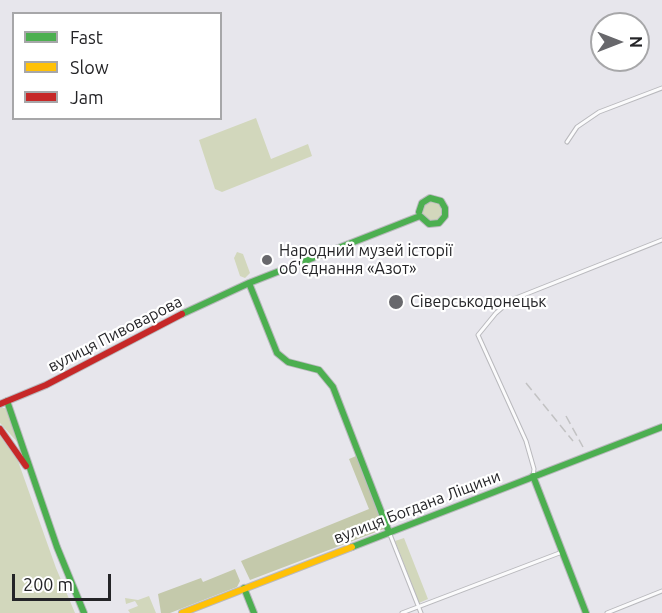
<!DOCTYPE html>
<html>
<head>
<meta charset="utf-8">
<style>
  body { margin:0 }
  #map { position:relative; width:662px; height:613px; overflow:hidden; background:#e7e6ec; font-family:Ubuntu,sans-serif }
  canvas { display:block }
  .legend { position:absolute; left:12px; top:12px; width:210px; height:108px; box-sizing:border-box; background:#fff; border:2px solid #a7a7a9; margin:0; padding:8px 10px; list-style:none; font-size:18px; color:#242427 }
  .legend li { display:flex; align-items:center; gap:12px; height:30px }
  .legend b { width:30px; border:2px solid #a7a7a9 }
  .north { position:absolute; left:590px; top:12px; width:60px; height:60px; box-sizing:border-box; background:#fff; border:2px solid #a7a7a9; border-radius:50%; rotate:90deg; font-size:16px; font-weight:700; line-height:24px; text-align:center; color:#242427 }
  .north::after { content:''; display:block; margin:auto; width:21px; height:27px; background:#68686c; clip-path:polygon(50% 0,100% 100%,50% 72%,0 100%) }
  .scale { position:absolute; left:12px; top:574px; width:99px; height:27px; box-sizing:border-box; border:3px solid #242427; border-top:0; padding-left:8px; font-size:18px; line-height:21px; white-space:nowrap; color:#242427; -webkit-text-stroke:4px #fff; paint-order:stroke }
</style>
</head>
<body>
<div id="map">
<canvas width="662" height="613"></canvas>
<ul class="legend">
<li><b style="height:8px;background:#4caf50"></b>Fast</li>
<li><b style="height:8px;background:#ffc107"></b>Slow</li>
<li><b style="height:8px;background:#c62828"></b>Jam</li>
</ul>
<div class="north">N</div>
<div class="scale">200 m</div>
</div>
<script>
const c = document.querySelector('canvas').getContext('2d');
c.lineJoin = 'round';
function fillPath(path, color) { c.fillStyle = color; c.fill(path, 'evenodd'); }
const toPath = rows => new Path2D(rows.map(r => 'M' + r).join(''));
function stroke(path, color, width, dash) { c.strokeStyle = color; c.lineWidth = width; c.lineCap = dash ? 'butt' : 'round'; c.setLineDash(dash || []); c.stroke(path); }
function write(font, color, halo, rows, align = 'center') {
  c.font = font + ' Ubuntu,sans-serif'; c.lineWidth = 4.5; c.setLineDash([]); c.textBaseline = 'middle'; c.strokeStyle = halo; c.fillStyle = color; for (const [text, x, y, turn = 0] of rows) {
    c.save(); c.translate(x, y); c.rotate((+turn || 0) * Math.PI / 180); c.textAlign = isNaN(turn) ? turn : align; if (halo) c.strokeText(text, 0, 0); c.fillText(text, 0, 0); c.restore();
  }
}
const green = toPath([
  [256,118,271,159,308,144,312,156,222,192,215,189,199,140],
  '421 211a11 11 0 1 1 22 0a11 11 0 1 1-22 0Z',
  [237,252,243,254,250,273,245,278,240,276,234,258],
  [0,407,8,409,20,445,0,423],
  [0,436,18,461,56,568,75,613,0,613],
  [404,538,428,599,419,603,395,541],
  [149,596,156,613,130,613,128,610,138,606,135,601,126,604,125,598,138,600]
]);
const forest = toPath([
  [356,456,384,529,250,580,241,561,369,509,349,459],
  [235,569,240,581,237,587,170,613,161,613,158,594,201,578,203,582]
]);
const street = toPath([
  [567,142,577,127,599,112,662,88],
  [533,476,534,469,526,441,478,335,496,313,511,300,662,240],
  [389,532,421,613],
  [402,613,562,552],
  [607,613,662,591]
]);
const fast = toPath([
  [249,283,277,353,288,362,319,370,333,387,389,532],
  [182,314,249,283,420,216,429,224,439,223,445,216,445,208,441,201,430,198,422,203,419,212],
  [7,401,57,547,84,613],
  [533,476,586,613],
  [352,547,662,427],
  [244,588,254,613]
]);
const slow = toPath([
  [182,613,352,547]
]);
const jam = toPath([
  [0,404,46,385,182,314],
  [0,429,26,466]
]);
const rail = toPath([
  [526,383,573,441],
  [566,416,583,447]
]);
const markers = [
  [267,260,6,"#68686c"],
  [396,302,8,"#68686c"]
];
const poiNames = [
  ["Народний музей історії",279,251],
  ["об'єднання «Азот»",279,269],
  ["Сіверськодонецьк",410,302]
];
const streetNames = [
  ["вулиця Пивоварова",115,334,-27],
  ["вулиця Богдана Ліщини",417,507,-21]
];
fillPath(green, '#d2d7bc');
fillPath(forest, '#c4c9ab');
stroke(street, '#b9b9bd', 5);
stroke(fast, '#b9b9bd', 8);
stroke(slow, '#b9b9bd', 8);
stroke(jam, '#b9b9bd', 8);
stroke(street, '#fbfbfc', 3);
stroke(fast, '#4caf50', 6);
stroke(slow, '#ffc107', 6);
stroke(jam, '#c62828', 6);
stroke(rail, '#c2c2c3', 1.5, [9, 4.5]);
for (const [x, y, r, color] of markers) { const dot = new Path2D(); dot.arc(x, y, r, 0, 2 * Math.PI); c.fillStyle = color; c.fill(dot); stroke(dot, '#fff', 2); }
write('16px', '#242427', '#fff', poiNames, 'left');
write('16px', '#242427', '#fff', streetNames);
</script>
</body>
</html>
